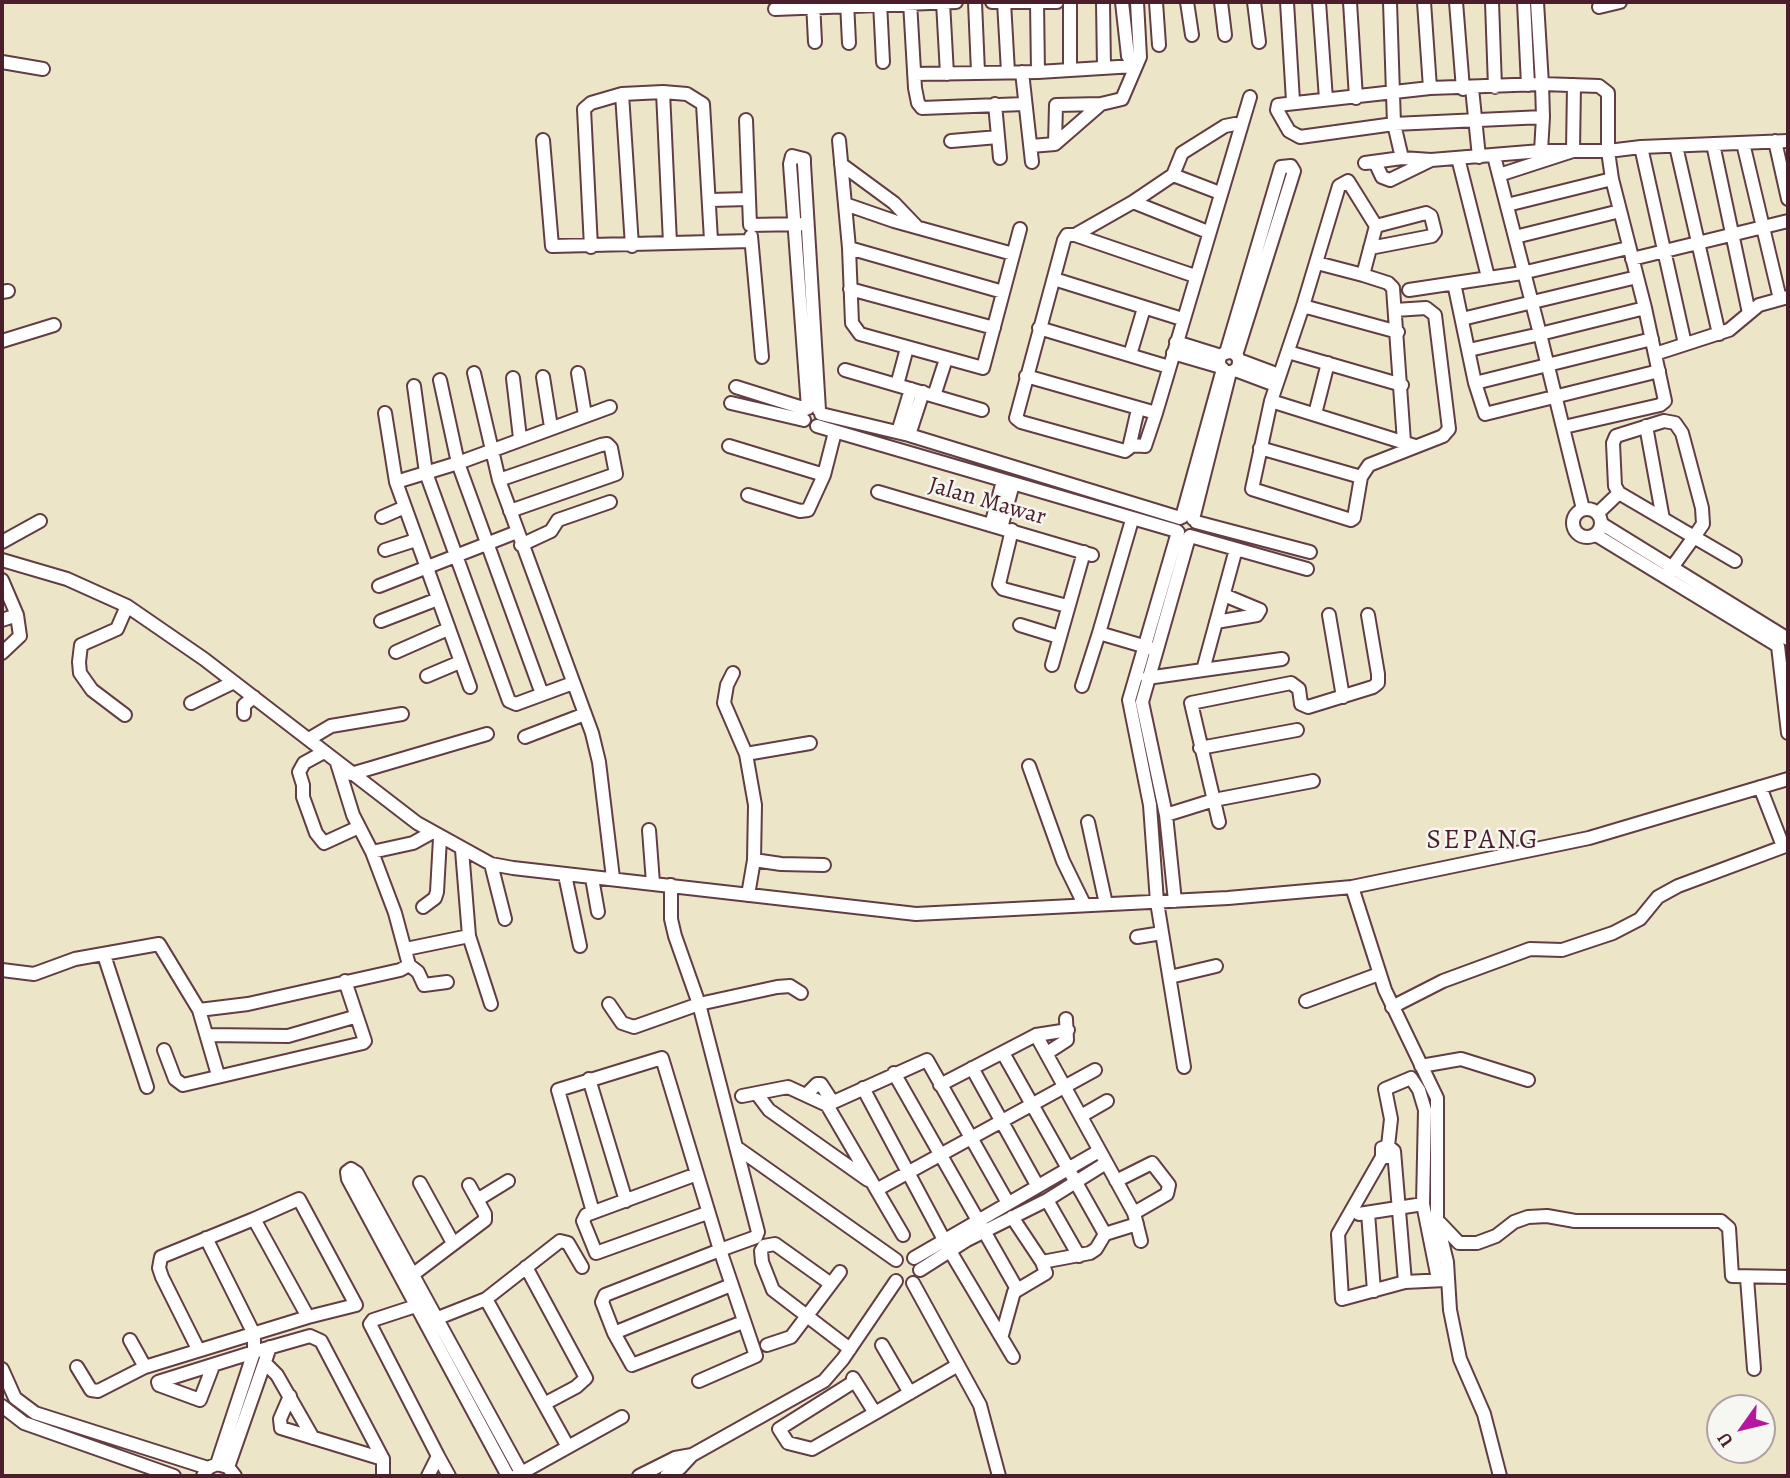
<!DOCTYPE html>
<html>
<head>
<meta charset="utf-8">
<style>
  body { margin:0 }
  #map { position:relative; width:1790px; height:1478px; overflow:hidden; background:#ede5c8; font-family:Alegreya,serif }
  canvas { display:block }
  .frame { position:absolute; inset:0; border:4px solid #4a1f2b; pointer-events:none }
  .north { position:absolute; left:1706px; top:1394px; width:70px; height:70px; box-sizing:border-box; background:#f6f6f2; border:2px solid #b1a0a2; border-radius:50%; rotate:236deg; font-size:19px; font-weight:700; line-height:28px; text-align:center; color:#4a1f2b }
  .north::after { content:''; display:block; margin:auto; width:24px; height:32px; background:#b5179e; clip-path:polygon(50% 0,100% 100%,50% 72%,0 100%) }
</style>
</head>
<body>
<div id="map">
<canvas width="1790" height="1478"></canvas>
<div class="frame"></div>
<div class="north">U</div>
</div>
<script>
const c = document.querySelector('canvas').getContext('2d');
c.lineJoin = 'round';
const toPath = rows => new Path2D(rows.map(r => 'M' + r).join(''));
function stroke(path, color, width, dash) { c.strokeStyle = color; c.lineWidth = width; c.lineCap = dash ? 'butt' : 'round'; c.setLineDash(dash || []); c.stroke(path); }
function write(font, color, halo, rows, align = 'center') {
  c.font = font + ' Alegreya,serif'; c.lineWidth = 5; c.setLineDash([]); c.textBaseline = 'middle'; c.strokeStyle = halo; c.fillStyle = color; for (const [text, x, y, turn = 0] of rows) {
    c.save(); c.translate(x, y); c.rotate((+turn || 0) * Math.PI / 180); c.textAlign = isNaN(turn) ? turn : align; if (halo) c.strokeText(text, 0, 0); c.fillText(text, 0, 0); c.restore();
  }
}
const minor = toPath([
  [813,2,815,42],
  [847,2,849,43],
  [880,2,883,62],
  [910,2,915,88,918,103,922,108,1024,104],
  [943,2,947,74],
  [975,2,978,72],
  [992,2,1057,2],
  [1004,2,1008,72],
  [1037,2,1038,72],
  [1070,2,1070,70],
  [1103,2,1104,68],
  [1122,2,1128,56,1134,66],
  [1156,2,1159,45],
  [1187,2,1192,35],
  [1221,2,1225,35],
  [1254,2,1259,42],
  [1287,2,1293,101],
  [1319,2,1326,99],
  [1350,2,1356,98],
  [1390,2,1394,124,1402,158],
  [1424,2,1430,88],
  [1456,2,1463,89],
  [1492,2,1495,87],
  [1524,2,1528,85],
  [1537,2,1542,84,1599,86,1608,93,1608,151,1541,151],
  [1599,7,1620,2],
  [775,9,956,2],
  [2,62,43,69],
  [1022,72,1032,162],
  [914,74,1038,72,1134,66],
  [1472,88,1479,157],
  [663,92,670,243],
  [622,94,632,246],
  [995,104,1000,158],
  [746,120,750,225,802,224],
  [543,140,552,246,751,241],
  [839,140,849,248,852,323,860,334,983,368,1020,229],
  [951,141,998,137],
  [1775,141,1788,199],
  [1743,143,1780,299],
  [1055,144,1056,105,1101,104],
  [1713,144,1749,313],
  [1031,146,1055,144,1101,104,1122,99,1140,57,1137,2],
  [1676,146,1719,334],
  [1641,147,1788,141],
  [1494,156,1540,334,1645,308,1612,179,1608,151,1641,147,1685,344],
  [1458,158,1488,277],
  [1375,162,1382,177,1390,180,1431,160],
  [1365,163,1402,158,1431,160,1541,151,1543,117,1542,84,1430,88,1278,105,1277,110,1289,131,1300,137,1394,124,1543,117],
  [841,164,894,203,917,227],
  [1173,175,1182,153,1225,126,1235,124,1239,127],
  [1499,175,1573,151,1574,85],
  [710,200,749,199],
  [1133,202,1208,232],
  [845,204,894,221,1013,254],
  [1507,205,1612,179],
  [1075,235,1195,276],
  [751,236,762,357],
  [1515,237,1620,211],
  [591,247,584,109,591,103,622,94,663,92,687,94,703,104,711,240],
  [849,248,1003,292],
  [1370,248,1432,236,1435,232,1431,216,1426,213,1376,226],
  [1632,259,1788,221],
  [1317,263,1363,275,1376,226,1348,181,1339,186,1303,306,1271,401,1415,446],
  [1363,275,1388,283,1393,288,1404,442],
  [1054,279,1182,319],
  [1454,283,1475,383,1485,414,1659,371],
  [850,289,994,328],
  [1409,290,1522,273,1628,248],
  [2,292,8,291],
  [1303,306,1398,332],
  [1462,319,1637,277],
  [1039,328,1169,367],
  [2,341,54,325],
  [1176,342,1221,356],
  [1469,350,1540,334,1583,509],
  [1288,352,1402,385],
  '1219 362a10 10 0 1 1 20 0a10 10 0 1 1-20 0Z',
  [1173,353,1221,367],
  [1226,353,1281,167,1291,166,1294,171,1236,355],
  [1655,354,1729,330,1759,305,1788,297],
  [1130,355,1144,308],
  [946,359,934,396,982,410],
  [1239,360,1279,375],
  [845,370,934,396],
  [1235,370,1275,385],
  [474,373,499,480,592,733,599,762,613,878],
  [578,373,585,415],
  [1026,376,1156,413,1250,97],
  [543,377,551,427],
  [513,378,520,438],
  [440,380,458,463,542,694],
  [1475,383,1652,339],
  [897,385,907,348],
  [414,386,426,473,509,701,516,704,573,683],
  [736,387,806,409],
  [1271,401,1252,489,1351,520,1354,518,1361,477,1369,465,1443,436,1449,429,1435,315,1426,308,1395,310],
  [731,403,804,420],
  [808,408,790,164,792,156,804,159,804,164,819,410],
  [1138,409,1129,448,1125,451,1021,422,1016,418,1064,240,1067,235,1075,235,1133,202,1173,175,1220,193],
  [385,413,396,482,470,687],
  [821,414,909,435,1180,518],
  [1315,414,1328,363],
  [1664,421,1675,423,1682,433,1702,508,1703,524,1694,537,1619,493,1615,486,1613,443,1616,436,1664,421],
  [817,426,1177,531],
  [1646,426,1663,519],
  [1564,427,1660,405,1665,401,1645,308],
  [898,432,911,389],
  [909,435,923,392],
  [1130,445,1145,446,1156,413],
  [729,446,824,475],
  [1260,448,1361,477],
  [499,480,601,445,607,444,611,448,616,474,510,511],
  [396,482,458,463,610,407],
  [878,492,1092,555],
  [748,495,800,511,808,510,824,475,835,432],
  '1573 523a14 14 0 1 1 28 0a14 14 0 1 1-28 0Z',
  [1598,513,1619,493],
  [382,517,405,507],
  [1182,517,1223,369],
  [1193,519,1230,372],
  [1132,520,1099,633,1150,648],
  [1196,522,1310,552],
  [1602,524,1788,639],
  [991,525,1003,481],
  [1001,528,1013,484],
  [1012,530,999,584,1003,589,1067,606],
  [1178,532,1129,700,1150,805,1157,902,1184,1067],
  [1596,535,1778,646,1788,733],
  [1190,536,1307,569],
  [2,542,40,521],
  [521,545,551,531,558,520,610,502],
  [385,550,416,540],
  [2,560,67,579,127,606,204,659,417,823,491,864,513,868,916,914,1228,898,1352,887,1589,838,1788,779],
  [1668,573,1694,537,1735,561],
  [2,580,17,615,2,620],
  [379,586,517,532],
  [1224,595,1260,610],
  [1329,615,1343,697],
  [381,621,438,599],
  [1216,622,1257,615,1260,610],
  [1020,625,1059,637],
  [396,652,448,629],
  [2,653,20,636,17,615],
  [1052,665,1084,552],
  [1203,670,1282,659],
  [733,673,727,685,724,703,746,754,755,805,754,860,748,895],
  [427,676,460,662],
  [1147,678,1203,670,1236,549],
  [1082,686,1099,633],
  [191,703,234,682],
  [244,714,244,705,254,697],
  [125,715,92,690,80,673,79,662,81,645,117,629,127,606],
  [525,737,585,714],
  [309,739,331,726,402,714],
  [1200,748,1297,730],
  [324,752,304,763,299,772,303,785,303,797,316,833,324,843,359,827],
  [746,754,810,743],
  [1029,766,1063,861,1084,904],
  [351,774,487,734],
  [1760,787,1783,846],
  [1166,815,1214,800,1313,781],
  [1088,822,1106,904],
  [1219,822,1191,703,1291,683,1299,689,1301,704,1308,707,1373,687,1378,683,1378,674,1368,615],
  [649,830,653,883],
  [462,850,469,936,491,1004],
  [372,852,413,843,431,833],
  [754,860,781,864,824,865],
  [491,864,505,919],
  [565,875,580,946],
  [592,878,598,912],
  [671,885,671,919,675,936,699,1004,758,1232,756,1237,720,1250,756,1356,699,1381],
  [1352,887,1385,990,1437,1098,1437,1221,1447,1262,1450,1310,1460,1359,1484,1414,1500,1476],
  [1175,901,1166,815,1142,702,1189,537],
  [423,907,435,898,437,892,440,838],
  [1137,937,1162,933],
  [406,949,469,936],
  [104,955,147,1087],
  [409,965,418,972,424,985,447,982],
  [2,970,34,974,75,959,159,944,199,1010,218,1075],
  [1170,977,1216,966],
  [1306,1001,1379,974],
  [609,1004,622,1023,634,1027,699,1004,777,987,790,986,801,993],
  [1392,1007,1443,981,1530,949,1562,950,1613,933,1640,919,1658,897,1678,886,1788,845],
  [199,1010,248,1004,400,970,409,965,395,913,372,852,353,815,337,763],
  [208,1035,288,1036,354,1017],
  [1036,1035,1134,1213,1141,1241],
  [164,1050,175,1079,183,1085,363,1043,365,1041,345,981],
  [1003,1053,1105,1234],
  [1047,1053,1067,1040,1066,1019],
  [1421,1066,1461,1059,1528,1080],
  [972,1068,1037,1185],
  [894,1073,1017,1289],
  [589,1079,626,1201],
  [940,1085,1036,1035,1068,1030],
  [863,1088,950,1251,1013,1357],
  [757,1094,769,1110,868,1180],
  [807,1094,817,1084,821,1084,832,1101],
  [742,1096,788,1087,827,1105,903,1235],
  [827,1105,927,1060,1008,1203],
  [1081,1116,1107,1101],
  [1388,1146,1391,1119,1385,1089,1411,1078,1419,1090,1425,1110,1423,1204,1438,1279],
  [736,1147,896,1260],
  [1382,1157,1338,1234,1342,1299,1405,1282,1445,1280],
  [1392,1157,1382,1157,1382,1148,1388,1146,1394,1151,1405,1282],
  [697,1174,586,1215,583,1221,596,1253,707,1213],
  [1116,1181,1152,1163,1169,1185,1167,1194,1134,1213],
  [420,1183,453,1243],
  [878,1189,1095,1070],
  [477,1200,508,1181],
  [1047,1200,1079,1256],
  [593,1212,558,1090,662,1058,720,1250,605,1295,602,1302,614,1333,731,1285],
  [1368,1213,1374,1291],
  [1359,1214,1423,1204],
  [254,1219,299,1199,356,1305,308,1317],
  [1440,1223,1459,1243,1477,1243,1496,1236,1514,1222,1528,1217,1547,1216,1575,1221,1721,1221,1729,1228,1732,1276,1788,1277],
  [206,1238,254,1334,254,1352,310,1336,321,1341,383,1459],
  [914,1258,1099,1151],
  [1042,1262,1090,1253,1096,1249,1105,1234,1137,1224],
  [526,1267,586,1378,576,1387,544,1404],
  [920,1270,967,1240,1047,1200,1106,1163],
  [1747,1278,1754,1369],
  [407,1279,485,1220,485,1214,469,1185],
  [913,1283,980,1405,999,1476],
  [831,1284,775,1244,764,1246,761,1251,762,1262,773,1290,850,1349],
  [425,1303,373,1320,370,1324,438,1456,428,1476],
  [438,1318,486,1299],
  [614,1333,632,1365,743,1322],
  [1002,1335,1014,1292,1046,1273,1042,1262,1012,1217],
  [130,1340,145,1367],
  [767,1345,791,1337,840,1272],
  [882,1345,910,1393],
  [265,1363,277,1375,313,1438],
  [77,1367,91,1390,98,1391,145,1367,308,1317,254,1219,161,1257,159,1268,162,1277,198,1349],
  [2,1369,15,1398,35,1413,208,1468],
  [853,1378,875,1413,812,1449,788,1443,779,1429,855,1381],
  [159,1385,158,1382,254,1352],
  [159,1385,200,1400,213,1366],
  [290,1396,280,1419,281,1428,383,1459,383,1476],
  [2,1406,24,1423,174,1476],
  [875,1413,958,1365],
  [568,1447,622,1417],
  [438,1456,449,1476],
  [217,1464,254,1352],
  [228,1467,270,1347],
  [203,1476,208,1468,217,1464,228,1467,235,1476],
  [508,1476,348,1179,347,1172,351,1169,357,1173,523,1476],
  [516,1476,568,1447,486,1299,560,1241,568,1243,582,1267],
  [639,1476,675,1458,692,1455,824,1381,843,1359,896,1281],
  [666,1476,680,1468,692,1455]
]);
const streetNames = [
  ["Jalan Mawar",987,502,16]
];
const quarterNames = [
  ["SEPANG",1483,841]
];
stroke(minor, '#623d43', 16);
stroke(minor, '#fff', 12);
write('24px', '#4a1f2b', '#f6f6f2', streetNames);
c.letterSpacing = '2px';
write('28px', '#4a1f2b', '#f6f6f2', quarterNames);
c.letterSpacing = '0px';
</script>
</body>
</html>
